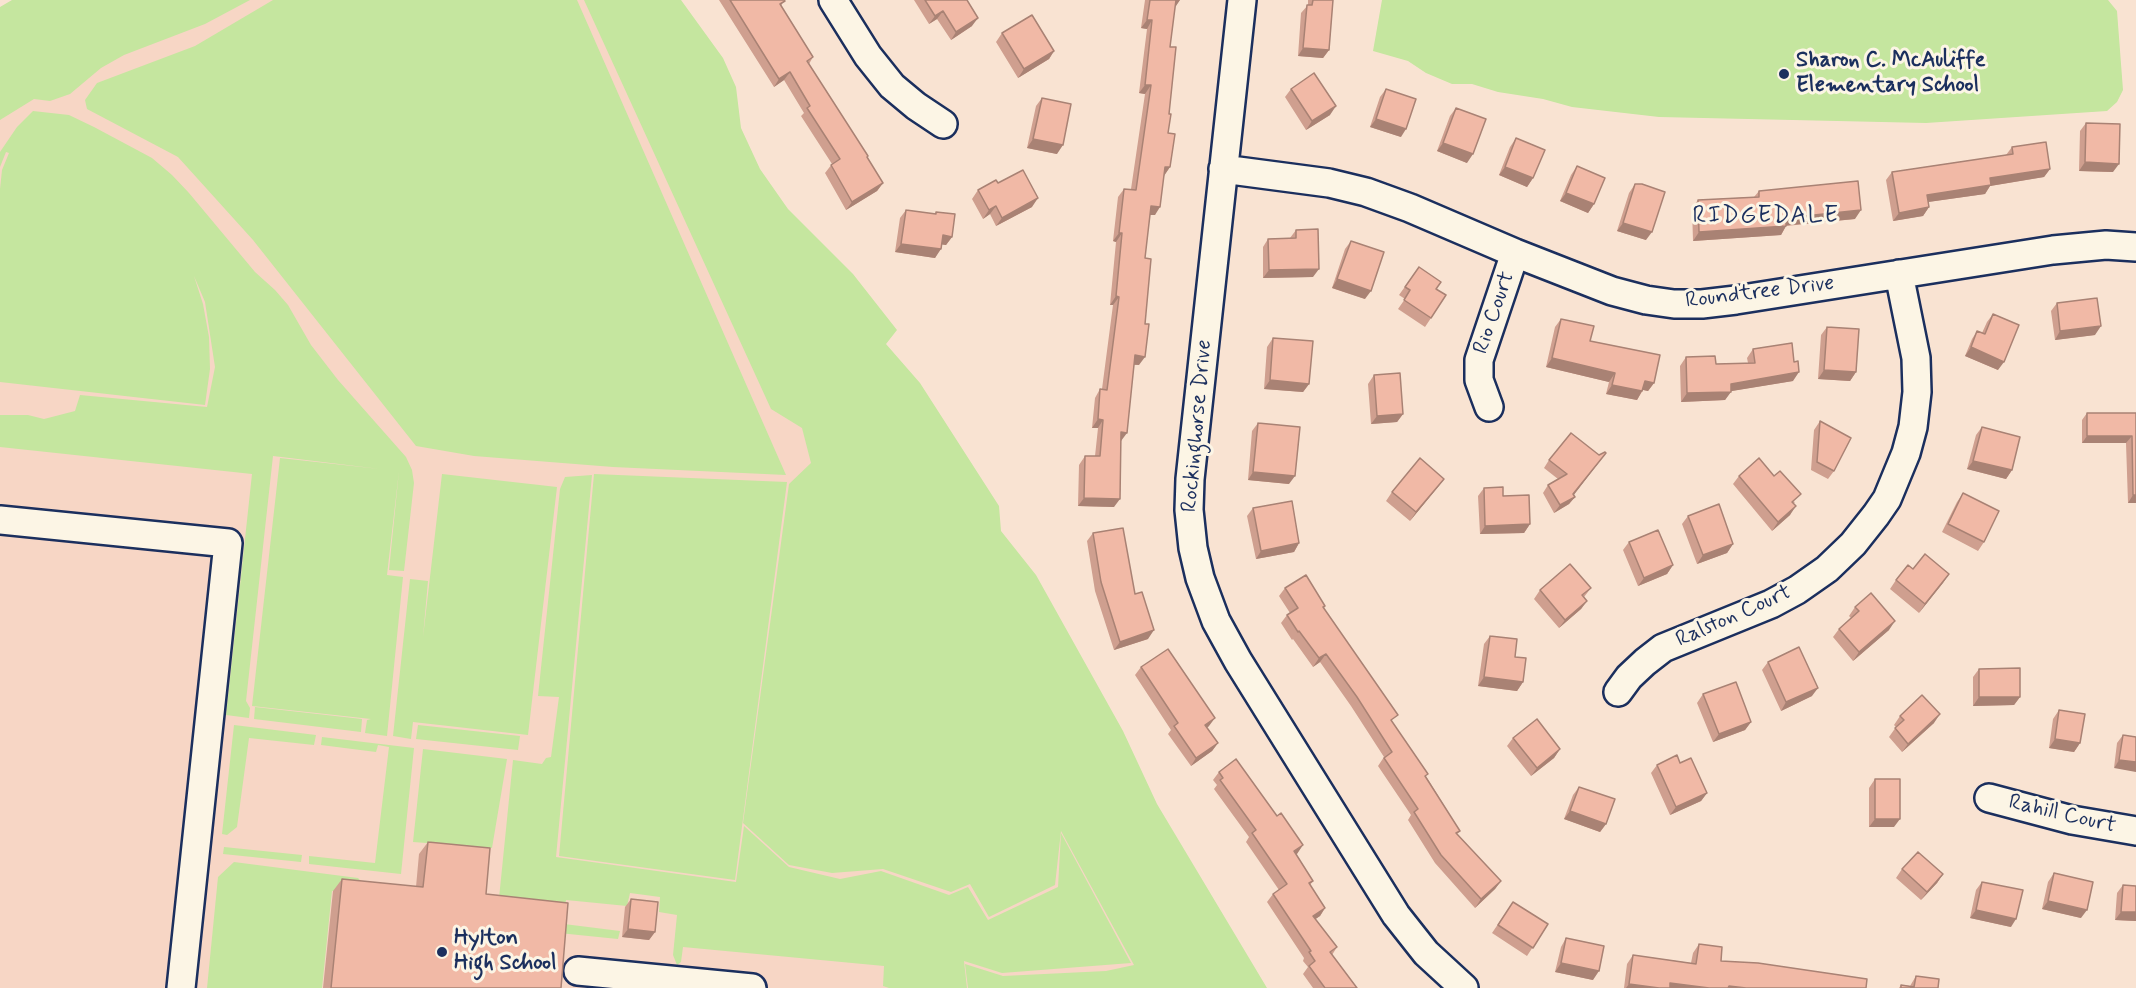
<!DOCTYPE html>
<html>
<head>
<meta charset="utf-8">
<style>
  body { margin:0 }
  canvas { display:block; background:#f9e3d2 }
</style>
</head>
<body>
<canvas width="2136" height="988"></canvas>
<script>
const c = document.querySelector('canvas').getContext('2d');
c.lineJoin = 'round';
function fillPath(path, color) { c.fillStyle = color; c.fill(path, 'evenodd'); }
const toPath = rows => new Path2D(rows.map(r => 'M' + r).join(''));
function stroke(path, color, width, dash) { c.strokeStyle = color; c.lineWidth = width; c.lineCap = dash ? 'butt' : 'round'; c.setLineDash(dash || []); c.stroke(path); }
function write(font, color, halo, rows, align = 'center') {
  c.font = font + ' Mynerve,sans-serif'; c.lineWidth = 6; c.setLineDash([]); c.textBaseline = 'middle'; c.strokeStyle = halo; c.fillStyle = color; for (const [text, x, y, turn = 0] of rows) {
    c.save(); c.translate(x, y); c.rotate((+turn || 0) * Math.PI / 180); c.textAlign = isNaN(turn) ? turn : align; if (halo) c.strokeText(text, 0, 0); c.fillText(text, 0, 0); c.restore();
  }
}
const built = toPath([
  [41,0,639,0,1265,988,0,988,0,25]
]);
const green = toPath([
  [12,0,250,0,205,24,124,55,101,68,70,94,50,101,34,99,0,120,0,7],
  [273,0,577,0,786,475,613,467,474,456,416,446,253,240,178,157,87,109,85,100,97,83,195,46],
  [584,0,681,0,723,58,736,87,741,128,760,169,788,209,853,274,897,330,886,344,920,383,999,506,1001,531,1036,575,1123,731,1157,804,1267,988,968,988,965,964,1003,976,1106,971,1134,965,1061,831,1055,885,989,917,970,884,951,892,883,869,832,873,789,865,743,823,789,484,811,463,802,428,771,409],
  [1382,0,2108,0,2117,11,2123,90,2117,102,2107,111,1926,123,1659,117,1572,107,1543,99,1498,92,1472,84,1452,84,1426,73,1408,61,1373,51],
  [33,111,69,115,94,127,152,158,172,175,189,193,255,272,275,290,288,305,311,345,338,380,406,457,412,470,414,483,404,571,389,570,399,471,387,575,403,577,387,736,365,733,367,720,371,719,252,706,280,458,380,469,273,456,246,701,250,708,249,718,226,715,252,474,0,447,0,415,28,415,44,419,75,411,80,395,207,407,215,367,205,302,194,276,203,304,209,337,210,369,205,405,0,382,0,189,2,170,9,153,6,152,0,167,0,152,17,127],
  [442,474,557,487,528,735,413,722,411,739,393,736,410,579,428,581,423,637],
  [594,474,787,482,735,880,559,856],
  [592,475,556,857,736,882,744,826,789,867,840,879,881,871,949,895,968,887,988,920,1058,887,1061,833,1131,963,1002,973,964,961,967,988,889,988,883,986,884,966,683,947,681,962,677,965,673,955,677,915,659,912,660,897,630,893,627,906,566,900,564,924,620,931,618,939,559,933,498,908,513,760,542,764,546,758,551,757,559,697,538,696,560,489,565,477],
  [255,707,362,719,361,732,254,719],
  [234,725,316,735,314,745,249,738,237,827,227,835,222,834],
  [418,725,520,736,518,750,416,739],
  [322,737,414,748,401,874,309,864,309,856,375,863,389,747,378,745,376,752,321,745],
  [423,749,507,759,492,848,413,842],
  [224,847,302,855,301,862,223,854],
  [234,862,358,878,361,881,359,893,332,891,322,988,207,988,218,877]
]);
const minor = toPath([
  [833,0,868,56,892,86,916,106,943,124],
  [1242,0,1190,479,1189,510,1193,548,1200,578,1216,621,1238,661,1396,915,1426,953,1464,988],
  [1223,169,1329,183,1366,192,1410,208,1515,253,1612,291,1646,300,1674,304,1702,304,1736,300,2053,250,2106,245,2136,247],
  [1489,407,1479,380,1479,360,1515,253],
  [0,520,228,543,181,988],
  [1618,692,1629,677,1645,662,1663,648,1771,604,1797,590,1827,569,1853,544,1876,515,1887,499,1906,453,1913,427,1917,392,1916,358,1899,274],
  [1989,798,2072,820,2136,831],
  [578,971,752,988]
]);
const wall = toPath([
  [719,0,784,0,781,6,813,57,809,64,883,183,877,191,846,210,825,173,832,164,801,116,804,113,784,80,774,87],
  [914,0,967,0,972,26,951,40,937,19,929,24],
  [1145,0,1180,0,1175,6,1170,47,1168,133,1170,167,1164,175,1155,215,1150,215,1145,258,1139,365,1134,365,1121,441,1114,507,1078,506,1079,465,1085,456,1095,456,1098,428,1092,428,1095,398,1100,389,1102,389,1113,305,1110,305,1116,242,1113,241,1118,197,1124,189,1131,189,1145,94,1139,93,1147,29,1141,28],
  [1308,0,1333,0,1329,50,1323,58,1298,56,1301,13,1308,5],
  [1002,33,1054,51,1049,59,1018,78,996,42],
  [1291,89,1330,115,1306,130,1285,97],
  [1386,89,1401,137,1370,127,1380,97],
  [1042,98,1057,154,1027,148,1036,106],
  [1456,108,1467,163,1437,151,1450,116],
  [2086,123,2113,172,2079,171,2080,131],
  [1516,138,1533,178,1527,187,1499,175,1510,147],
  [2012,147,2050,169,2044,177,1990,186,1985,194,1928,202,1929,207,1923,216,1893,221,1886,180,1892,172,2006,155],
  [1577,166,1594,204,1588,213,1560,201,1571,175],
  [998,183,1032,207,996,226,990,214,983,219,972,199,978,190],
  [1635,184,1646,240,1617,231,1629,193],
  [1759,191,1855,219,1786,226,1781,235,1693,241,1692,208,1698,200,1754,197],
  [906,210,935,214,936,212,952,237,946,245,942,244,935,258,895,252,900,218],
  [1296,230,1313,277,1263,278,1263,247,1268,239,1290,238],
  [1351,241,1365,299,1332,288,1345,249],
  [1419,267,1436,289,1431,318,1425,327,1398,309,1405,299,1399,295],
  [2057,303,2095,335,2055,340,2051,311],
  [1993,314,1998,370,1965,356,1972,339,1977,331,1982,333,1987,322],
  [1561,319,1590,341,1654,383,1648,391,1643,390,1637,400,1606,394,1609,382,1546,367,1555,327],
  [1827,327,1856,372,1850,381,1818,379,1821,335],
  [1273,338,1309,384,1303,392,1264,389,1267,347],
  [1753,349,1793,381,1731,391,1725,400,1681,402,1680,366,1686,357,1716,364,1748,363,1747,358],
  [1374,375,1403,414,1397,422,1371,424,1368,384],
  [2087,413,2136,413,2136,503,2128,503,2126,443,2082,443,2082,420],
  [1820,421,1834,471,1828,479,1811,470,1814,430],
  [1258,423,1289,484,1248,480,1252,431],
  [1982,427,2012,470,2006,479,1967,469,1976,435],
  [1606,453,1573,495,1575,497,1569,504,1554,513,1543,493,1548,485,1558,479,1544,468,1549,460,1599,455],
  [1739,476,1795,502,1794,503,1790,515,1772,531,1733,484],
  [1444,479,1410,521,1386,501,1392,492],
  [1484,488,1503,496,1530,524,1524,533,1480,534,1478,496],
  [1963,493,1984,542,1978,551,1942,532,1957,502],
  [1253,508,1299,543,1294,552,1256,559,1247,516],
  [1688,516,1733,544,1727,553,1697,564,1682,524],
  [1093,533,1135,594,1148,639,1114,650,1095,591,1087,541],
  [1629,542,1673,565,1667,574,1638,586,1623,550],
  [1913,569,1949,574,1919,613,1890,589,1896,580],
  [1285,588,1325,606,1324,608,1393,723,1460,831,1457,834,1501,881,1495,889,1475,908,1435,863,1408,820,1411,815,1378,766,1384,757,1351,706,1320,662,1313,667,1293,639,1292,640,1281,623,1287,615,1290,613,1279,596],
  [1591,588,1584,597,1587,601,1581,609,1559,628,1534,599,1540,590],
  [1855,607,1889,630,1853,661,1833,637,1839,629,1851,618,1849,616],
  [1490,636,1515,657,1523,682,1517,691,1478,686,1484,644],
  [1768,662,1812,696,1781,711,1762,670],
  [1141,667,1209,726,1207,728,1218,743,1212,751,1191,766,1168,734,1171,730,1135,675],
  [1979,669,2020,697,2014,705,1973,706,1973,677],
  [1703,694,1751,722,1745,730,1713,742,1697,703],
  [2059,710,2080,743,2074,752,2049,748,2053,719],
  [1900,716,1934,723,1902,752,1889,737,1896,727,1894,725],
  [2123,735,2136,737,2114,768,2117,743],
  [1513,738,1560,749,1554,758,1531,776,1507,746],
  [1680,763,1707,793,1701,801,1670,815,1651,773,1657,765],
  [1219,772,1277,816,1303,845,1296,854,1313,881,1310,885,1325,908,1320,916,1315,919,1337,947,1332,955,1357,988,1313,988,1303,974,1308,967,1303,961,1304,958,1267,902,1273,894,1279,890,1246,842,1249,837,1214,789,1217,785,1213,780],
  [1875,779,1894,827,1869,827,1869,788],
  [1579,787,1606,824,1600,832,1564,819,1573,795],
  [428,842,486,894,561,988,323,988,333,891,342,879,416,887,419,854],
  [1902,869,1943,874,1937,883,1921,900,1896,878],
  [2054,873,2081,918,2042,909,2048,882],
  [1982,882,2011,927,1970,918,1976,890],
  [2123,885,2136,921,2115,920,2117,893],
  [631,899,655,932,649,940,622,937,625,907],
  [1513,902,1548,924,1527,956,1492,933],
  [1566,938,1593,980,1555,972,1561,947],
  [1699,944,1721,961,1866,988,1624,988,1627,964,1633,955,1691,963,1693,953],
  [1916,976,1938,988,1899,988,1901,985,1910,986]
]);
const shadedWall = toPath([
  [1175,0,1180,0,1176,6,1171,5],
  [943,11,937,19,929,24,935,16],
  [978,18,972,26,951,40,956,32],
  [1147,20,1152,20,1147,29,1141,28],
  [1303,48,1329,50,1323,58,1298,56],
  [1054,51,1049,59,1018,78,1024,69],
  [790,72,784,80,774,87,779,79],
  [1145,85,1151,85,1145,94,1139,93],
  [1336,106,1330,115,1306,130,1312,121],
  [1376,119,1406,129,1401,137,1370,127],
  [1033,139,1063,145,1057,154,1027,148],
  [1443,143,1473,154,1467,163,1437,151],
  [2085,162,2119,164,2113,172,2079,171],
  [1165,167,1170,167,1164,176],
  [1505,167,1533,178,1527,187,1499,175],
  [2050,169,2044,177,1990,186,1985,194,1921,203,1927,195,1990,178],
  [883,183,877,191,846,210,852,202],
  [1566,193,1594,204,1588,213,1560,201],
  [1038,198,1032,207,996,226,1002,218],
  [996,206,990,214,983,219,989,210],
  [1151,206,1160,207,1155,215,1145,215],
  [1929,207,1923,216,1893,221,1899,213],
  [1861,210,1855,219,1780,226,1786,218],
  [1623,223,1652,232,1646,240,1617,231],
  [1786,226,1781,235,1693,241,1699,232],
  [1119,233,1122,233,1116,242,1113,241],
  [943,235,952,237,946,245,937,244],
  [901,244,941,249,935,258,895,252],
  [1319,269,1313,277,1263,278,1269,270],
  [1337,279,1371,291,1365,299,1332,288],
  [1116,296,1119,297,1113,305,1110,305],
  [2101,326,2095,335,2055,340,2060,331],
  [1971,347,2004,362,1998,370,1965,356],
  [1135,355,1145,357,1139,365,1129,364],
  [1552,358,1615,373,1609,382,1546,367],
  [1824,370,1856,372,1850,381,1818,379],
  [1799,372,1793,381,1726,392,1731,392,1725,400,1681,402,1687,393,1731,384],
  [1270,380,1309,384,1303,392,1264,389],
  [1645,381,1654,383,1648,391,1639,389],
  [1612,385,1642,391,1637,400,1606,394],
  [1403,414,1397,422,1371,424,1377,416],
  [1098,419,1103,420,1098,428,1092,428],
  [1121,432,1127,433,1121,441],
  [2087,436,2132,436,2126,443,2082,443],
  [1606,453,1570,500,1575,497,1569,504,1554,513,1560,505],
  [1973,461,2012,470,2006,479,1967,469],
  [1253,472,1295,476,1289,484,1248,480],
  [1444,479,1438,487,1410,521,1416,512],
  [2133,495,2136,495,2136,503,2128,503],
  [1084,498,1120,499,1114,507,1078,506],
  [1796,506,1790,515,1772,531,1778,522],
  [1530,524,1524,533,1480,534,1485,526],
  [1299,543,1294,552,1256,559,1261,551],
  [1733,544,1727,553,1697,564,1703,555],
  [1673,565,1667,574,1638,586,1644,578],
  [1949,574,1943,583,1919,613,1925,604],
  [1587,601,1581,609,1559,628,1565,620],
  [1895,621,1889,630,1853,661,1859,652],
  [1154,630,1148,639,1114,650,1120,642],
  [1326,654,1320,662,1313,667,1319,658],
  [1484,677,1523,682,1517,691,1478,686],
  [1818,688,1812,696,1781,711,1786,702],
  [1979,697,2020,697,2014,705,1973,706],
  [1940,714,1934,723,1902,752,1908,744],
  [1215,718,1209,726,1199,733,1205,725],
  [1751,722,1745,730,1713,742,1719,734],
  [2055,739,2080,743,2074,752,2049,748],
  [1218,743,1212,751,1191,766,1196,758],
  [1560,749,1554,758,1531,776,1537,768],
  [2119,760,2136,762,2136,772,2114,768],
  [1707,793,1701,801,1670,815,1676,807],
  [1570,811,1606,824,1600,832,1564,819],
  [1875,819,1900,819,1894,827,1869,827],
  [1303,845,1297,854,1288,860,1294,851],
  [1943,874,1937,883,1921,900,1927,892],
  [1501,881,1495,889,1475,908,1481,899],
  [2048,901,2087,910,2081,918,2042,909],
  [1325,908,1320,916,1307,925,1313,916],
  [1976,910,2016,919,2011,927,1970,918],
  [2121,912,2136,912,2136,921,2115,920],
  [628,929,655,932,649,940,622,937],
  [1561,963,1599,971,1593,980,1555,972],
  [1670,983,1709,988,1667,988],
  [1629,984,1659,988,1626,988],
  [1729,986,1746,988,1727,988]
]);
const building = toPath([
  [730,0,784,0,785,1,780,4,813,57,807,61,868,156,867,157,883,183,852,202,831,165,840,159,807,108,810,106,790,72,779,79,730,0],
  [925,0,967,0,978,18,956,32,943,11,935,16,925,0],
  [1150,0,1176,0,1170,47,1176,47,1169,114,1171,114,1168,133,1175,134,1170,167,1165,167,1160,207,1151,206,1145,258,1151,259,1145,324,1149,324,1145,357,1135,355,1127,433,1121,432,1120,499,1084,498,1085,456,1100,456,1103,420,1098,419,1100,389,1107,390,1119,297,1116,296,1122,233,1119,233,1124,189,1136,190,1151,85,1145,85,1152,20,1147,20,1150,0],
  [1313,0,1333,0,1329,50,1303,48,1307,5,1312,5,1313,0],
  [1032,15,1054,51,1024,69,1002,33,1032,15],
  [1314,73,1336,106,1312,121,1291,89,1314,73],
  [1386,89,1416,99,1406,129,1376,119,1386,89],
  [1042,98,1071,104,1063,145,1033,139,1042,98],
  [1456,108,1486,119,1473,154,1443,143,1456,108],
  [2086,123,2120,124,2119,164,2085,162,2086,123],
  [1516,138,1545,150,1533,178,1505,167,1516,138],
  [2046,142,2050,169,1990,178,1991,185,1927,195,1929,207,1899,213,1892,172,2013,154,2012,147,2046,142],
  [1577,166,1605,178,1594,204,1566,193,1577,166],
  [1023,170,1038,198,1002,218,996,206,989,210,978,190,996,180,998,183,1023,170],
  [1858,181,1861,210,1786,218,1786,226,1699,232,1698,200,1759,197,1759,191,1858,181],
  [1635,184,1642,184,1665,192,1652,232,1623,223,1635,184],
  [906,210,936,214,936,212,955,214,952,237,943,235,941,249,901,244,906,210],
  [1318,229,1319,269,1269,270,1268,239,1296,238,1296,230,1318,229],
  [1351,241,1384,252,1371,291,1337,279,1351,241],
  [1419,267,1441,282,1436,289,1446,295,1431,318,1404,300,1410,290,1405,287,1419,267],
  [2097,298,2101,326,2060,331,2057,303,2097,298],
  [1993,314,2019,325,2004,362,1971,347,1977,331,1985,334,1993,314],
  [1561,319,1594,326,1590,341,1660,355,1654,383,1645,381,1642,391,1612,385,1615,373,1552,358,1561,319],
  [1827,327,1859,329,1856,372,1824,370,1827,327],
  [1273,338,1313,341,1309,384,1270,380,1273,338],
  [1792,343,1794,362,1798,361,1799,372,1731,384,1731,392,1687,393,1686,357,1715,356,1716,364,1755,363,1753,349,1792,343],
  [1400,373,1403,414,1377,416,1374,375,1400,373],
  [2087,413,2136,413,2136,495,2133,495,2132,436,2087,436,2087,413],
  [1820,421,1851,438,1834,471,1817,462,1820,421],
  [1258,423,1300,427,1295,476,1253,472,1258,423],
  [1982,427,2020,437,2012,470,1973,461,1982,427],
  [1571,433,1599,455,1605,452,1606,453,1573,494,1575,497,1560,505,1548,485,1567,474,1549,460,1571,433],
  [1420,458,1444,479,1416,512,1392,492,1420,458],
  [1759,458,1774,476,1780,471,1801,494,1792,502,1796,506,1778,522,1739,476,1759,458],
  [1503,487,1503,496,1529,495,1530,524,1485,526,1484,488,1503,487],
  [1963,493,1999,511,1984,542,1948,524,1963,493],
  [1292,501,1299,543,1261,551,1253,508,1292,501],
  [1719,504,1733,544,1703,555,1688,516,1719,504],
  [1123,528,1135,594,1142,592,1154,630,1120,642,1101,582,1093,533,1123,528],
  [1658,530,1673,565,1644,578,1629,542,1658,530],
  [1925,554,1949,574,1925,604,1896,580,1908,565,1913,569,1925,554],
  [1570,564,1591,588,1582,595,1587,601,1565,620,1540,590,1570,564],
  [1306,575,1325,606,1323,607,1398,715,1391,720,1428,774,1425,776,1460,831,1456,833,1501,881,1481,899,1441,855,1414,812,1418,809,1384,758,1392,752,1357,697,1326,654,1319,658,1299,631,1298,632,1287,615,1298,608,1285,588,1306,575],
  [1871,593,1895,621,1859,652,1839,629,1859,611,1855,607,1871,593],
  [1490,636,1517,639,1515,657,1526,658,1523,682,1484,677,1490,636],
  [1799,647,1818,688,1786,702,1768,662,1799,647],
  [1168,649,1215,718,1205,725,1218,743,1196,758,1174,726,1178,723,1141,667,1168,649],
  [2020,668,2020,697,1979,697,1979,669,2020,668],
  [1736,682,1751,722,1719,734,1703,694,1736,682],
  [1922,695,1940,714,1908,744,1895,728,1904,720,1900,716,1922,695],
  [2059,710,2085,714,2080,743,2055,739,2059,710],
  [1537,719,1560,749,1537,768,1513,738,1537,719],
  [2123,735,2136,737,2136,762,2119,760,2123,735],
  [1677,755,1680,763,1691,758,1707,793,1676,807,1657,765,1677,755],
  [1236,759,1277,816,1281,813,1303,845,1294,851,1313,881,1309,883,1325,908,1313,916,1337,947,1330,952,1357,988,1325,988,1309,966,1315,961,1309,952,1311,951,1273,894,1287,884,1252,833,1256,830,1220,780,1223,778,1219,772,1236,759],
  [1875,779,1900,779,1900,819,1875,819,1875,779],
  [1579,787,1615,799,1606,824,1570,811,1579,787],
  [428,842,490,848,486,894,568,903,561,988,331,988,342,879,423,887,428,842],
  [1918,852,1943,874,1927,892,1902,869,1918,852],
  [2054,873,2093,882,2087,910,2048,901,2054,873],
  [1982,882,2023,890,2016,919,1976,910,1982,882],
  [2123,885,2136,886,2136,912,2121,912,2123,885],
  [631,899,658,902,655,932,628,929,631,899],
  [1513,902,1548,924,1533,948,1498,925,1513,902],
  [1566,938,1604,946,1599,971,1561,963,1566,938],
  [1699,944,1722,947,1721,961,1758,963,1867,979,1866,988,1746,988,1729,986,1728,988,1709,988,1670,983,1670,988,1659,988,1629,984,1633,955,1696,964,1699,944],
  [1916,976,1939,979,1938,988,1901,988,1901,985,1914,987,1916,976]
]);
const markers = [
  [1784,74,6,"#1b2f5e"],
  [442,952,6,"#1b2f5e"]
];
const poiNames = [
  ["Sharon C. McAuliffe",1796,61],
  ["Elementary School",1796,86],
  ["Hylton",454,939],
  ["High School",454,964]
];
const streetNames = [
  ["Roundtree Drive",1760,293,-7],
  ["Rio Court",1495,313,-71],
  ["Rockinghorse Drive",1198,426,-85],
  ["Ralston Court",1734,617,-24],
  ["Rahill Court",2062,815,13]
];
const neighbourhoodNames = [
  ["RIDGEDALE",1766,217]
];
fillPath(built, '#f7d6c5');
fillPath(green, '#c5e69f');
stroke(minor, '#1b2f5e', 32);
stroke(minor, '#fcf5e5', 27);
fillPath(wall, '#cf9f8f');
fillPath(shadedWall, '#a98274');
fillPath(building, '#f1b9a6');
stroke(building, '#a98274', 1.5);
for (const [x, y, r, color] of markers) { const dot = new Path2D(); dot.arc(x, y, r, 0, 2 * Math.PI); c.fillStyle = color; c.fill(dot); stroke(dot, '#fcf5e5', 2); }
write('bold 22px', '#1b2f5e', '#fcf5e5', poiNames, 'left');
write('22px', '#1b2f5e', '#fcf5e5', streetNames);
c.letterSpacing = '1.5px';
write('24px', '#1b2f5e', '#fcf5e5', neighbourhoodNames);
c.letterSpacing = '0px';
</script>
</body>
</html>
